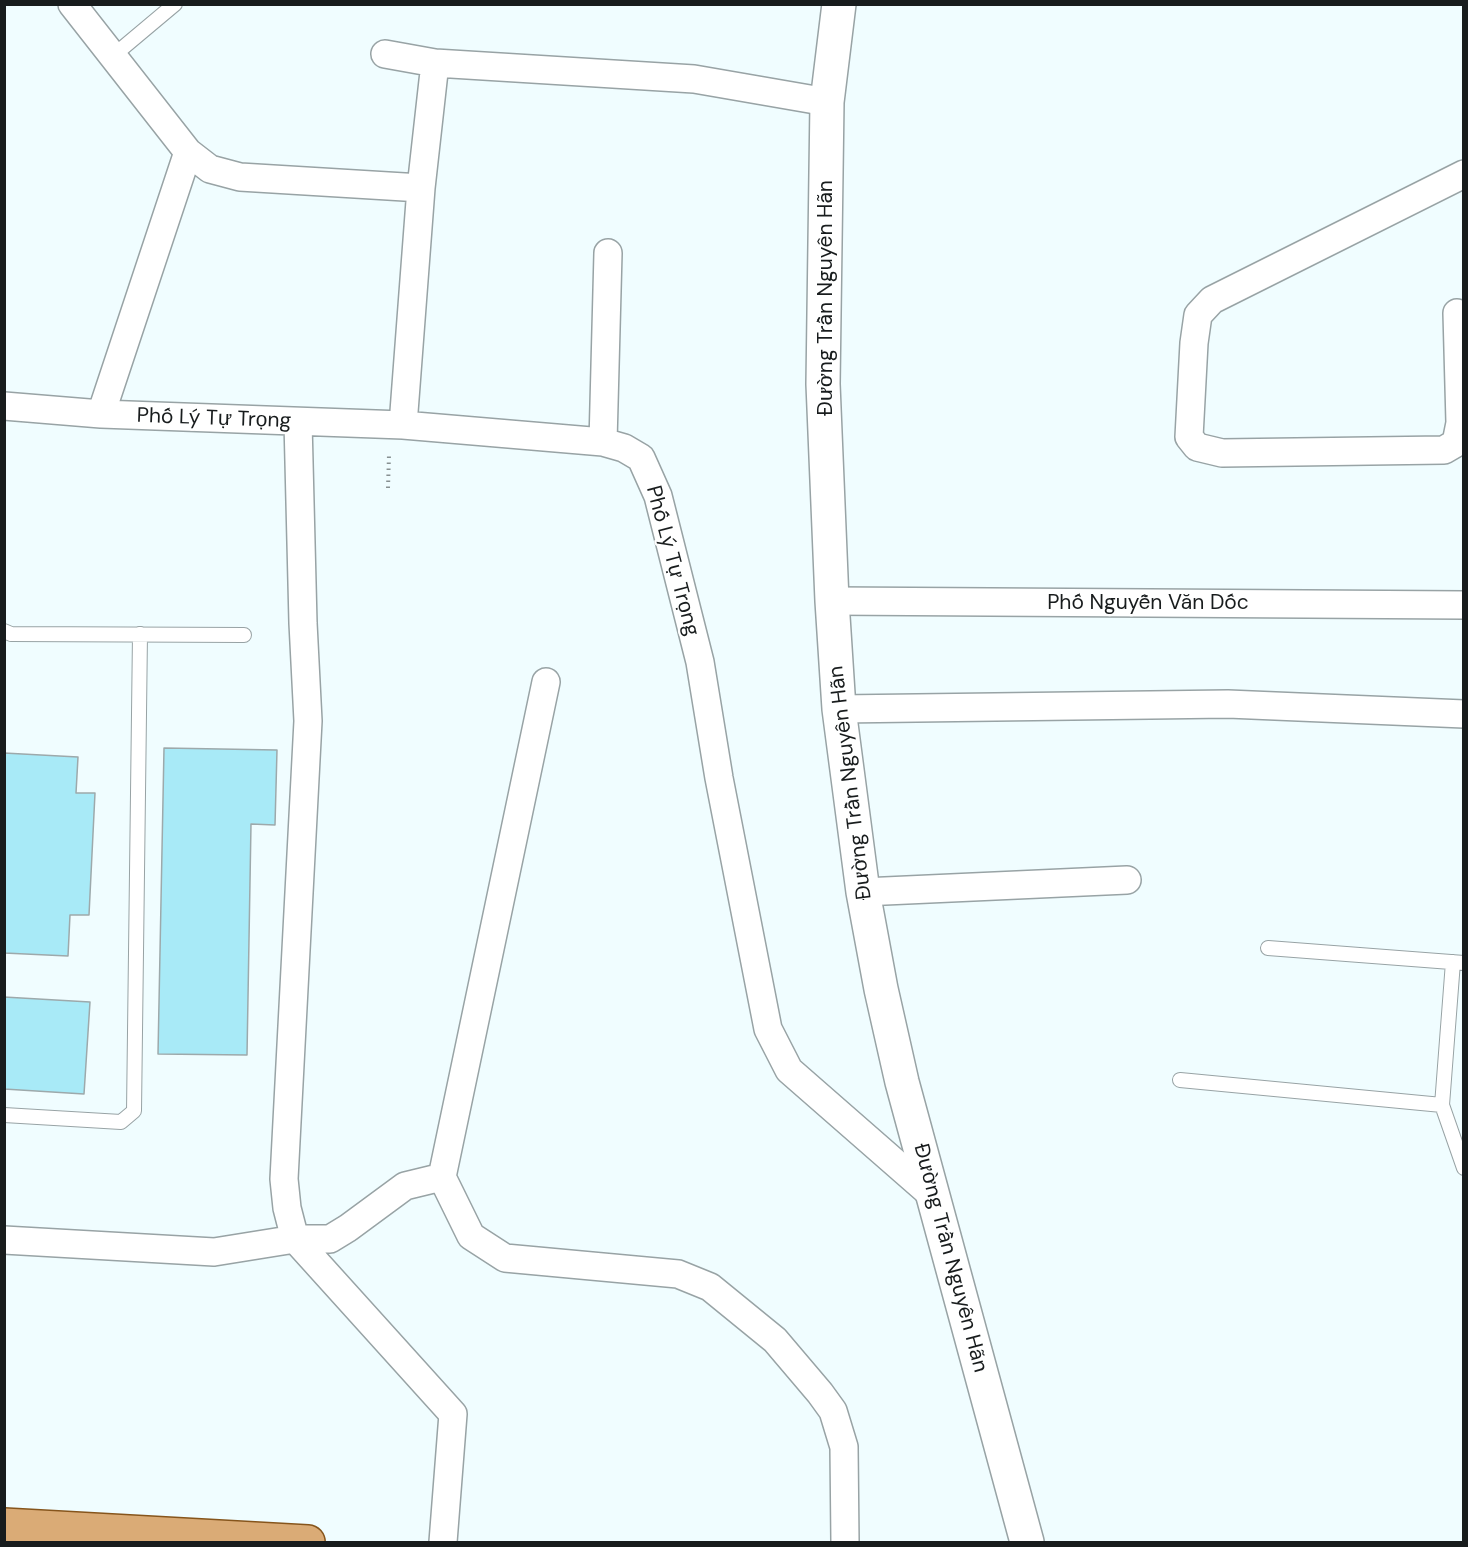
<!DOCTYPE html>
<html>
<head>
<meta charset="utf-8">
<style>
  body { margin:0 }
  #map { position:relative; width:1468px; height:1547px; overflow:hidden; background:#f0fdff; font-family:"DM Sans",sans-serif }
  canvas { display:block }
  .frame { position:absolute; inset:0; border:6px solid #181c1d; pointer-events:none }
</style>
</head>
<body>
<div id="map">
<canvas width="1468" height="1547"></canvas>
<div class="frame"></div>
</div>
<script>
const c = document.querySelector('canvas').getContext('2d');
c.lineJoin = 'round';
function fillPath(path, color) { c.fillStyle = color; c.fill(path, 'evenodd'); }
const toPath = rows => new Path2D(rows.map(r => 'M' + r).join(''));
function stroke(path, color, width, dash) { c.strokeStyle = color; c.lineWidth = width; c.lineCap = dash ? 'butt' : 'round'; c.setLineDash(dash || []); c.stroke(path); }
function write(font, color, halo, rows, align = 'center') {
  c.font = font + ' "DM Sans",sans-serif'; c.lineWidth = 4.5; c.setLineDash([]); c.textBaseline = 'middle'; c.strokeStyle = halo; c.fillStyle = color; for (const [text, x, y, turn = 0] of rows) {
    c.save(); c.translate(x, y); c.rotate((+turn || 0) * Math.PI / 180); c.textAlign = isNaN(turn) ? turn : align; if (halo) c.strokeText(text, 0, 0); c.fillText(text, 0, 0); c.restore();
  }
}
const building = toPath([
  [164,748,277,750,275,825,251,824,247,1055,158,1054,164,748],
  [4,753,78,757,76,793,95,793,89,915,70,915,68,956,4,953,4,753],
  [4,997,90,1002,84,1094,4,1089,4,997]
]);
const path = toPath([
  [388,488,389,455]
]);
const service = toPath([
  [113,56,175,4],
  [4,631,11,634,244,635],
  [1268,948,1464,963],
  [1180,1080,1442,1105,1464,1168],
  [1442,1105,1453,962],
  [4,1115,121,1122,134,1111,140,634]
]);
const minor = toPath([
  [72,4,188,152,210,169,240,177,421,188],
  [385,54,435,63],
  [1457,313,1460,423,1456,443,1444,450,1222,453,1197,447,1189,437,1194,343,1198,315,1212,300,1464,174],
  [4,406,101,414,403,425,603,442,624,448,641,458,658,496,700,662,719,778,768,1029,789,1070,932,1195],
  [101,414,188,152],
  [298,422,303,623,308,721,284,1179,287,1208,295,1239,453,1414,443,1542],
  [403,425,421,188,435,63,694,79,827,102],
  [603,442,608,253],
  [832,601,1464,605],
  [546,682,442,1177,471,1236,505,1258,678,1274,710,1287,775,1340,820,1393,833,1411,844,1447,845,1542],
  [839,709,1228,704,1464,714],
  [863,892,1127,880],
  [4,1240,214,1252,295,1239,330,1239,348,1228,405,1186,442,1177]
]);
const tertiary = toPath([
  [839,4,827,102,823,384,832,601,839,709,863,892,881,989,902,1082,1027,1542]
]);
const primary = toPath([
  [4,1525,308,1542]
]);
const streetNames = [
  ["Đường Trần Nguyên Hãn",826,298,-90],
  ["Phố Lý Tự Trọng",214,419,2],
  ["Phố Lý Tự Trọng",672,561,75],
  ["Phố Nguyễn Văn Dốc",1148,603],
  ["Đường Trần Nguyên Hãn",851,783,-97],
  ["Đường Trần Nguyên Hãn",950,1258,75]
];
fillPath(building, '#a8eaf7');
stroke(building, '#9da9ab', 1.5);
stroke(service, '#98a3a5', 16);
stroke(minor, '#98a3a5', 30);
stroke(tertiary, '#98a3a5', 36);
stroke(primary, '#86551c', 36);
stroke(path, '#879091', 4, [1.5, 4.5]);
stroke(service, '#fff', 14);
stroke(minor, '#fff', 27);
stroke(tertiary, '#fff', 33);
stroke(primary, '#daab76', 33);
write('21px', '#181c1d', '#fff', streetNames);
</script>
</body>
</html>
